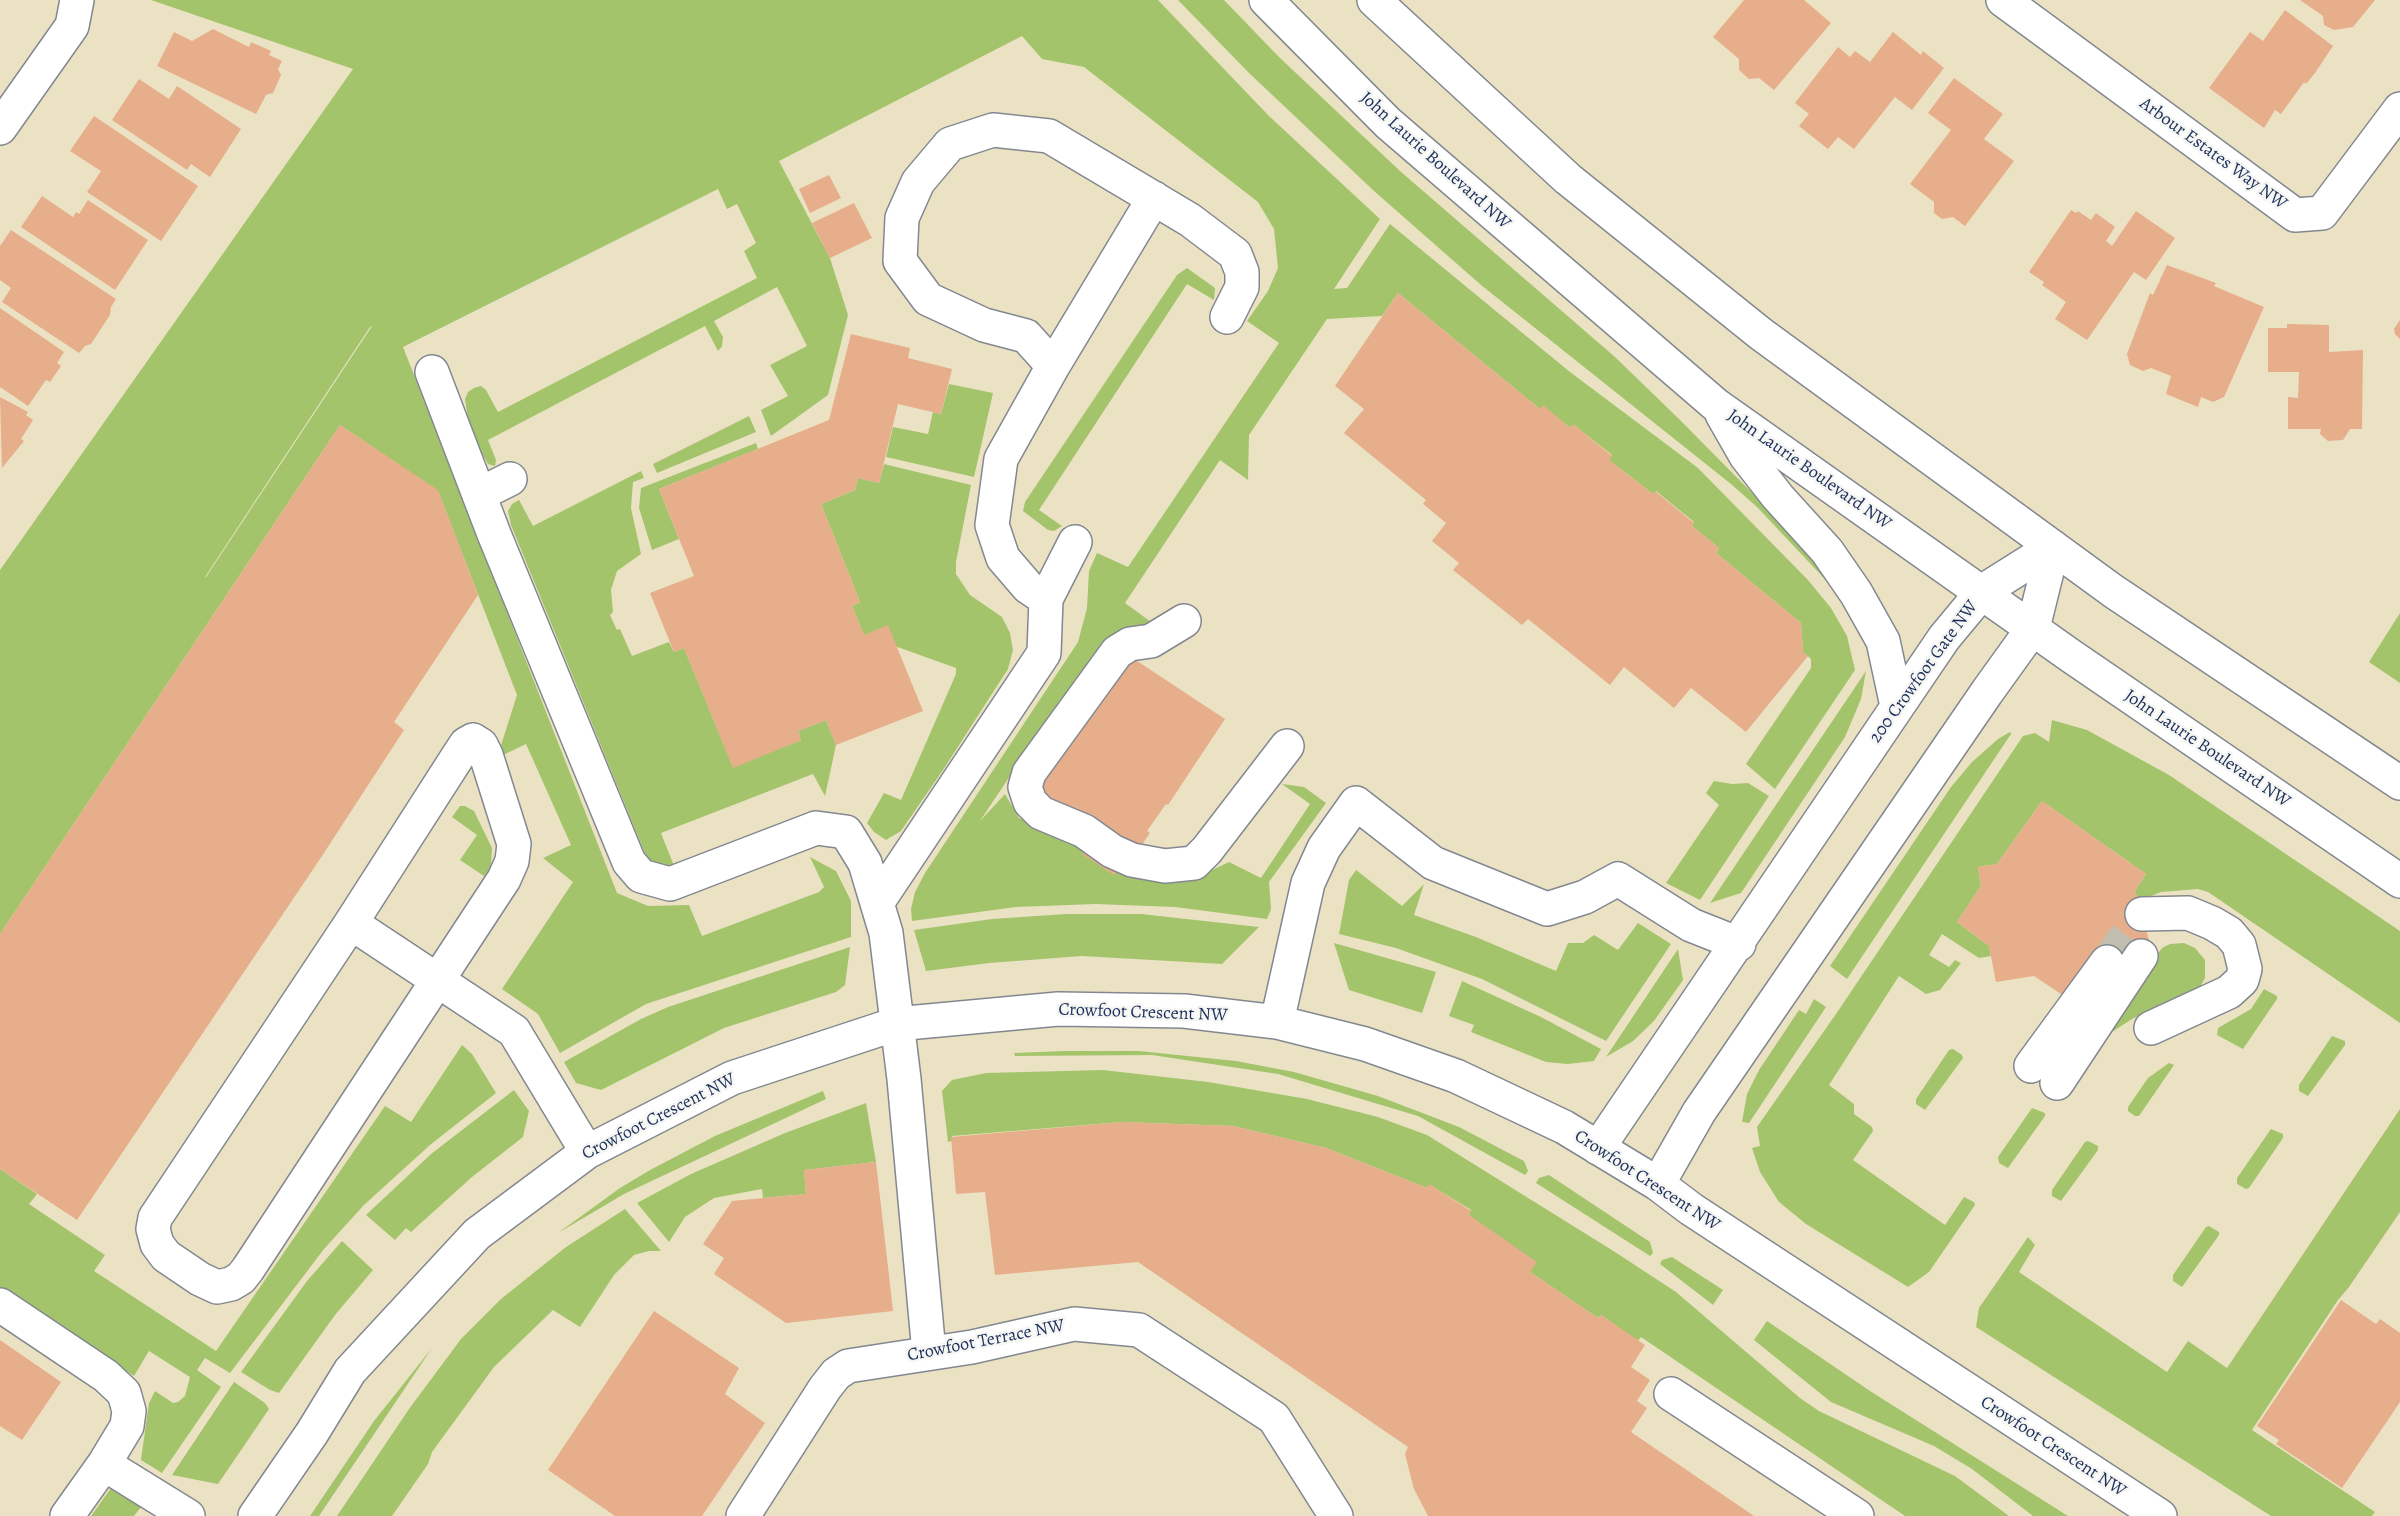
<!DOCTYPE html>
<html>
<head>
<meta charset="utf-8">
<style>
  body { margin:0 }
  canvas { display:block; background:#ebe2c3 }
</style>
</head>
<body>
<canvas width="2400" height="1516"></canvas>
<script>
const c = document.querySelector('canvas').getContext('2d');
c.lineJoin = 'round';
function fillPath(path, color) { c.fillStyle = color; c.fill(path, 'evenodd'); }
const toPath = rows => new Path2D(rows.map(r => 'M' + r).join(''));
function stroke(path, color, width, dash) { c.strokeStyle = color; c.lineWidth = width; c.lineCap = dash ? 'butt' : 'round'; c.setLineDash(dash || []); c.stroke(path); }
function write(font, color, halo, rows, align = 'center') {
  c.font = font + ' Alegreya,serif'; c.lineWidth = 5; c.setLineDash([]); c.textBaseline = 'middle'; c.strokeStyle = halo; c.fillStyle = color; for (const [text, x, y, turn = 0] of rows) {
    c.save(); c.translate(x, y); c.rotate((+turn || 0) * Math.PI / 180); c.textAlign = isNaN(turn) ? turn : align; if (halo) c.strokeText(text, 0, 0); c.fillText(text, 0, 0); c.restore();
  }
}
const green = toPath([
  [151,0,1158,0,1269,116,1380,219,1334,289,1347,288,1390,224,1570,372,1698,468,1808,580,1831,608,1847,636,1855,670,1775,789,1746,764,1811,668,1811,659,1803,652,1801,623,1716,553,1719,548,1692,526,1694,522,1656,491,1653,494,1609,460,1612,455,1574,425,1570,428,1543,406,1540,409,1398,293,1382,316,1327,319,1249,435,1248,480,1220,460,1125,603,1151,622,1119,637,1030,746,980,821,1005,794,1019,818,1046,829,1208,872,1229,862,1261,878,1310,804,1282,784,1304,787,1326,803,1269,882,1271,909,1267,919,1175,907,1095,904,1016,907,912,921,911,909,915,892,925,873,1078,642,1087,608,1089,571,1097,553,1128,567,1279,343,1247,321,1268,291,1278,268,1274,229,1258,202,1084,67,1042,59,1022,36,779,161,830,258,848,315,828,395,771,436,761,410,788,396,770,365,807,346,777,287,714,321,723,337,722,346,718,351,705,326,488,440,496,460,495,466,488,464,480,450,468,419,465,399,468,392,474,388,481,386,486,390,498,412,757,278,744,251,756,243,737,204,727,209,718,189,403,347,617,893,648,906,689,905,702,936,819,892,824,887,810,857,836,871,851,901,851,937,646,1004,560,1053,538,1014,502,989,573,882,543,858,571,845,526,744,497,758,517,695,438,491,340,425,0,934,0,570,353,69],
  [372,326,206,577,205,577,370,327],
  [1178,0,1224,0,1279,57,1400,171,1615,357,1679,419,1770,511,1807,553,1836,591,1757,507,1731,484,1481,285,1374,191,1248,72],
  [1187,268,1215,288,1214,300,1187,284,1039,510,1062,526,1054,531,1048,530,1023,511,1025,502,1177,275],
  [949,384,993,393,974,477,886,457,893,427,928,434,933,412,941,414],
  [749,416,756,432,657,473,653,464],
  [756,443,758,449,659,489,679,539,652,550,639,508,641,488],
  [884,464,971,485,956,562,956,574,970,595,1002,617,1010,633,1013,650,1008,669,943,770,901,831,886,840,874,832,867,823,884,793,901,800,956,674,956,668,864,635,852,606,860,602,821,504,855,490,858,478,879,483],
  [641,471,644,478,633,482,631,508,641,554,617,571,611,590,613,612,610,615,617,630,620,629,632,656,669,642,674,652,684,648,733,767,801,740,798,731,826,720,836,745,825,796,813,774,661,833,674,866,667,870,648,861,511,525,508,511,512,504,519,500,533,526],
  [2400,613,2400,683,2369,662],
  [1866,671,1861,699,1845,737,1741,893,1710,903],
  [2052,720,2087,730,2169,775,2400,931,2400,1023,2208,892,2198,889,2161,892,2138,901,2135,891,2146,874,2042,801,1997,864,1978,867,1981,886,1957,922,1989,946,1991,956,1979,958,1942,934,1929,955,1949,967,1955,960,1961,963,1940,990,1926,994,1899,976,1829,1085,1854,1104,1854,1114,1872,1127,1873,1131,1853,1160,1945,1225,1964,1197,1974,1202,1975,1205,1929,1272,1908,1287,1806,1224,1779,1202,1760,1172,1752,1148,1760,1146,1757,1127,1838,1011,2023,736,2035,733,2049,742],
  [2010,732,2011,734,1847,979,1830,966,1951,787,1972,762,1998,739],
  [1714,781,1732,784,1748,783,1769,796,1700,900,1666,883,1719,805,1706,793],
  [460,806,465,806,474,811,492,848,491,867,484,876,460,860,477,835,452,817],
  [1356,870,1402,906,1424,884,1414,915,1476,937,1556,971,1568,943,1583,943,1594,935,1618,950,1638,923,1671,944,1606,1041,1482,979,1396,948,1339,934,1349,880],
  [1066,914,1141,914,1259,927,1222,964,1082,956,989,963,926,971,914,930,992,919],
  [1334,943,1436,972,1422,1013,1349,990],
  [2184,943,2195,948,2205,960,2205,978,2200,987,2132,1019,2112,1032,2106,1028,2162,948,2170,944],
  [850,947,845,985,836,992,724,1028,601,1090,576,1083,564,1062,641,1019,668,1007],
  [1678,949,1683,980,1654,1021,1633,1041,1606,1057],
  [1462,981,1541,1017,1601,1049,1594,1061,1568,1064,1546,1062,1471,1032,1474,1025,1449,1016],
  [2264,989,2277,996,2277,999,2243,1049,2217,1035,2218,1028,2251,1009],
  [1814,999,1826,1007,1749,1123,1742,1122,1747,1094,1759,1070,1799,1010,1806,1014],
  [2332,1036,2345,1041,2345,1045,2308,1096,2299,1091,2299,1085],
  [462,1045,472,1054,496,1093,430,1145,364,1205,324,1249,230,1373,205,1358,197,1370,221,1387,162,1473,141,1460,149,1403,155,1391,173,1403,178,1402,185,1396,190,1377,149,1351,134,1376,0,1287,0,1169,37,1194,29,1204,105,1255,94,1271,216,1351,385,1106,411,1122],
  [1953,1049,1962,1055,1963,1058,1925,1110,1916,1104,1916,1099,1949,1050],
  [1066,1051,1139,1051,1236,1061,1294,1072,1378,1096,1459,1127,1524,1161,1528,1171,1525,1175,1418,1116,1278,1074,1152,1055,1015,1056,1014,1053],
  [2169,1063,2174,1065,2139,1116,2135,1116,2128,1111,2128,1107,2148,1078],
  [1103,1070,1208,1082,1307,1099,1378,1117,1427,1135,1615,1252,1676,1292,1800,1398,1819,1411,1955,1476,2009,1516,1905,1516,1641,1337,1638,1341,1601,1315,1598,1318,1530,1272,1469,1215,1471,1210,1430,1185,1427,1188,1326,1148,1233,1126,1122,1122,952,1136,952,1141,948,1142,942,1091,952,1080,986,1073],
  [514,1090,529,1111,523,1137,472,1177,411,1232,406,1228,395,1240,366,1215,431,1154],
  [823,1091,826,1099,624,1194,558,1233,620,1188,650,1170,715,1136],
  [866,1103,876,1162,804,1170,806,1194,763,1198,762,1189,714,1198,685,1217,669,1242,637,1203,691,1174,785,1133],
  [2032,1108,2045,1113,2045,1116,2008,1168,1999,1163,1998,1157],
  [2400,1109,2400,1212,2349,1287,2338,1300,2252,1430,2375,1512,2372,1516,2271,1516,1976,1327,1979,1308,2028,1237,2035,1245,2019,1272,2167,1372,2188,1341,2227,1368],
  [2271,1129,2283,1134,2283,1138,2249,1188,2246,1189,2237,1184,2237,1178],
  [2088,1141,2098,1146,2098,1150,2061,1201,2052,1196,2052,1190,2085,1142],
  [1549,1175,1650,1242,1653,1253,1650,1256,1536,1183,1539,1178],
  [625,1209,661,1251,649,1251,634,1255,614,1275,580,1327,553,1310,494,1367,432,1452,428,1464,392,1516,337,1516,409,1409,461,1339,501,1299,566,1247],
  [2209,1226,2219,1232,2219,1235,2182,1287,2173,1281,2173,1275,2206,1227],
  [342,1241,373,1270,335,1315,279,1393,270,1390,241,1372,307,1281],
  [1672,1257,1723,1290,1713,1305,1660,1264,1662,1260],
  [1767,1321,1870,1391,2068,1516,2033,1516,1972,1469,1934,1446,1831,1402,1754,1340],
  [432,1348,319,1516,310,1516,374,1421],
  [234,1382,265,1403,269,1409,218,1484,172,1475],
  [111,1488,141,1507,134,1516,91,1516]
]);
const building = toPath([
  [1744,0,1804,0,1831,23,1774,90,1759,78,1749,79,1739,70,1739,59,1713,37],
  [2300,0,2375,0,2353,27,2334,30,2324,25,2323,16],
  [2285,10,2333,46,2315,73,2306,84,2304,82,2281,114,2275,110,2264,128,2209,88,2250,32,2263,41],
  [213,29,249,47,251,42,271,51,269,55,282,61,278,69,281,75,273,93,266,95,256,114,157,66,174,32,192,41],
  [1893,32,1921,55,1923,51,1944,68,1912,110,1895,97,1854,149,1838,137,1828,149,1799,126,1809,114,1795,103,1838,47,1850,57,1855,51,1870,62],
  [1954,78,2003,114,1984,139,2014,161,1965,226,1953,217,1942,219,1934,213,1934,202,1910,184,1951,130,1928,113],
  [139,79,169,99,177,86,241,129,210,177,191,164,187,170,112,120],
  [94,116,198,186,161,241,87,192,101,171,70,151],
  [829,175,841,198,810,213,799,189],
  [42,196,73,217,76,212,79,214,88,200,148,240,115,290,21,227],
  [854,203,872,238,830,258,812,223],
  [2071,210,2076,213,2078,211,2091,220,2096,213,2115,227,2106,241,2112,246,2136,211,2175,238,2146,280,2134,272,2087,340,2055,319,2066,302,2042,285,2044,282,2029,272],
  [11,230,116,299,111,307,110,315,91,344,85,346,79,353,2,302,11,288,0,280,0,246],
  [2167,265,2216,283,2214,286,2264,307,2224,397,2213,402,2201,397,2198,407,2166,394,2171,376,2151,368,2143,371,2130,365,2127,354,2150,293,2153,295],
  [1398,293,1540,409,1543,405,1570,428,1573,424,1612,456,1609,460,1653,494,1655,491,1694,523,1692,526,1719,548,1716,553,1801,623,1803,652,1808,656,1746,732,1691,688,1674,708,1624,667,1610,685,1528,619,1522,625,1453,570,1459,563,1432,541,1446,523,1423,504,1426,500,1344,433,1364,409,1335,386],
  [0,308,64,352,57,363,61,366,50,382,46,380,28,406,0,387],
  [2400,320,2400,339,2395,334,2394,329],
  [2287,324,2329,325,2329,352,2363,350,2362,429,2350,429,2343,440,2328,441,2320,434,2321,429,2288,429,2288,397,2298,398,2299,372,2268,372,2268,328,2287,328],
  [851,334,910,348,908,358,952,369,941,414,898,404,879,483,858,478,855,490,821,504,860,602,852,606,864,635,888,625,923,711,836,745,826,720,798,731,801,740,733,768,684,648,674,652,650,593,694,576,659,489,829,420],
  [0,397,28,412,26,415,33,420,21,439,24,441,2,468],
  [340,425,438,490,478,595,394,722,404,730,320,859,77,1220,0,1169,0,934],
  [1128,655,1225,719,1168,805,1166,804,1147,831,1150,833,1135,855,1130,851,1114,875,1082,854,1097,831,1038,791],
  [2042,801,2146,874,2135,891,2153,954,2064,996,2034,976,1996,982,1989,946,1957,922,1981,886,1978,867,1997,864],
  [1122,1122,1233,1126,1326,1148,1427,1188,1429,1184,1471,1211,1469,1215,1537,1262,1530,1272,1598,1318,1601,1315,1645,1345,1631,1367,1650,1380,1637,1401,1647,1408,1631,1432,1754,1516,1428,1516,1414,1489,1405,1454,1408,1447,1138,1262,995,1275,985,1192,956,1194,951,1137],
  [876,1162,893,1311,786,1323,714,1274,724,1258,703,1244,732,1201,806,1194,804,1170],
  [2341,1300,2376,1324,2380,1319,2400,1333,2400,1402,2342,1488,2276,1444,2279,1440,2257,1426],
  [654,1311,739,1368,725,1394,765,1423,702,1516,615,1516,548,1470],
  [0,1340,61,1382,22,1440,0,1426]
]);
const minorTunnel = toPath([
  [2107,962,2142,914]
]);
const minor = toPath([
  [1266,0,1388,123,1716,405,2071,656,2400,881],
  [1374,0,1568,179,1761,334,2113,591,2400,783],
  [2003,0,2295,215,2322,213,2400,109],
  [0,128,72,26,77,0],
  [1053,366,1026,336,984,325,928,299,900,261,902,218,918,182,950,144,993,130,1049,136,1190,220,1235,254,1242,272,1242,287,1227,317],
  [432,372,494,534,629,862,641,876,670,884,816,828,846,832,865,863,886,933,904,1079,929,1353],
  [1722,414,1746,456,1778,497,1827,551,1856,593,1883,641,1897,706],
  [480,494,510,479],
  [1046,599,1075,542],
  [1184,621,1151,641,1130,644,1117,652,1029,773,1025,787,1030,802,1041,813,1084,831,1112,851,1132,860,1165,866,1194,863,1207,850,1287,746],
  [473,740,481,745,486,755,514,844,512,861,504,879,248,1269,241,1278,231,1284,217,1287,200,1279,166,1256,157,1244,153,1229,155,1218,351,923,460,753,466,744,473,740],
  [877,903,1044,653,1046,599,1028,587,1003,558,992,525,1001,459,1053,366,1154,198],
  [2142,914,2188,913,2212,923,2229,933,2239,945,2245,969,2242,980,2229,992,2151,1028],
  [351,923,514,1031,587,1152],
  [1277,1022,1308,883,1324,848,1356,803,1433,863,1547,909,1585,897,1618,879,1691,925,1739,944],
  [2031,1066,2107,962],
  [2057,1083,2141,956],
  [1598,1148,1944,638,1983,591,2053,547],
  [1658,1184,1699,1112,1987,692,2033,628,2053,547],
  [0,1305,106,1376,124,1393,129,1411,127,1426,104,1464],
  [1671,1394,1857,1516],
  [67,1516,104,1464,188,1516],
  [255,1516,312,1433,350,1371,477,1234,587,1152,732,1078,896,1024,1058,1009,1184,1011,1277,1022,1365,1044,1456,1076,1564,1127,1658,1184,1691,1209,2160,1516],
  [743,1516,825,1388,836,1374,848,1366,972,1347,1074,1324,1139,1330,1274,1418,1336,1516]
]);
const streetNames = [
  ["Arbour Estates Way NW",2213,154,36],
  ["John Laurie Boulevard NW",1435,161,42],
  ["John Laurie Boulevard NW",1809,470,35],
  ["200 Crowfoot Gate NW",1924,672,-54],
  ["John Laurie Boulevard NW",2207,749,34],
  ["Crowfoot Crescent NW",1143,1013,2],
  ["Crowfoot Crescent NW",659,1117,-27],
  ["Crowfoot Crescent NW",1647,1181,33],
  ["Crowfoot Terrace NW",986,1341,-11],
  ["Crowfoot Crescent NW",2053,1447,33]
];
fillPath(green, '#a4c46c');
fillPath(building, '#e6ae8a');
stroke(minorTunnel, '#c1beaf', 33, [33, 16]);
stroke(minor, '#838890', 36);
stroke(minor, '#fff', 33);
write('18px', '#1b2f5e', '#f6f6f2', streetNames);
</script>
</body>
</html>
